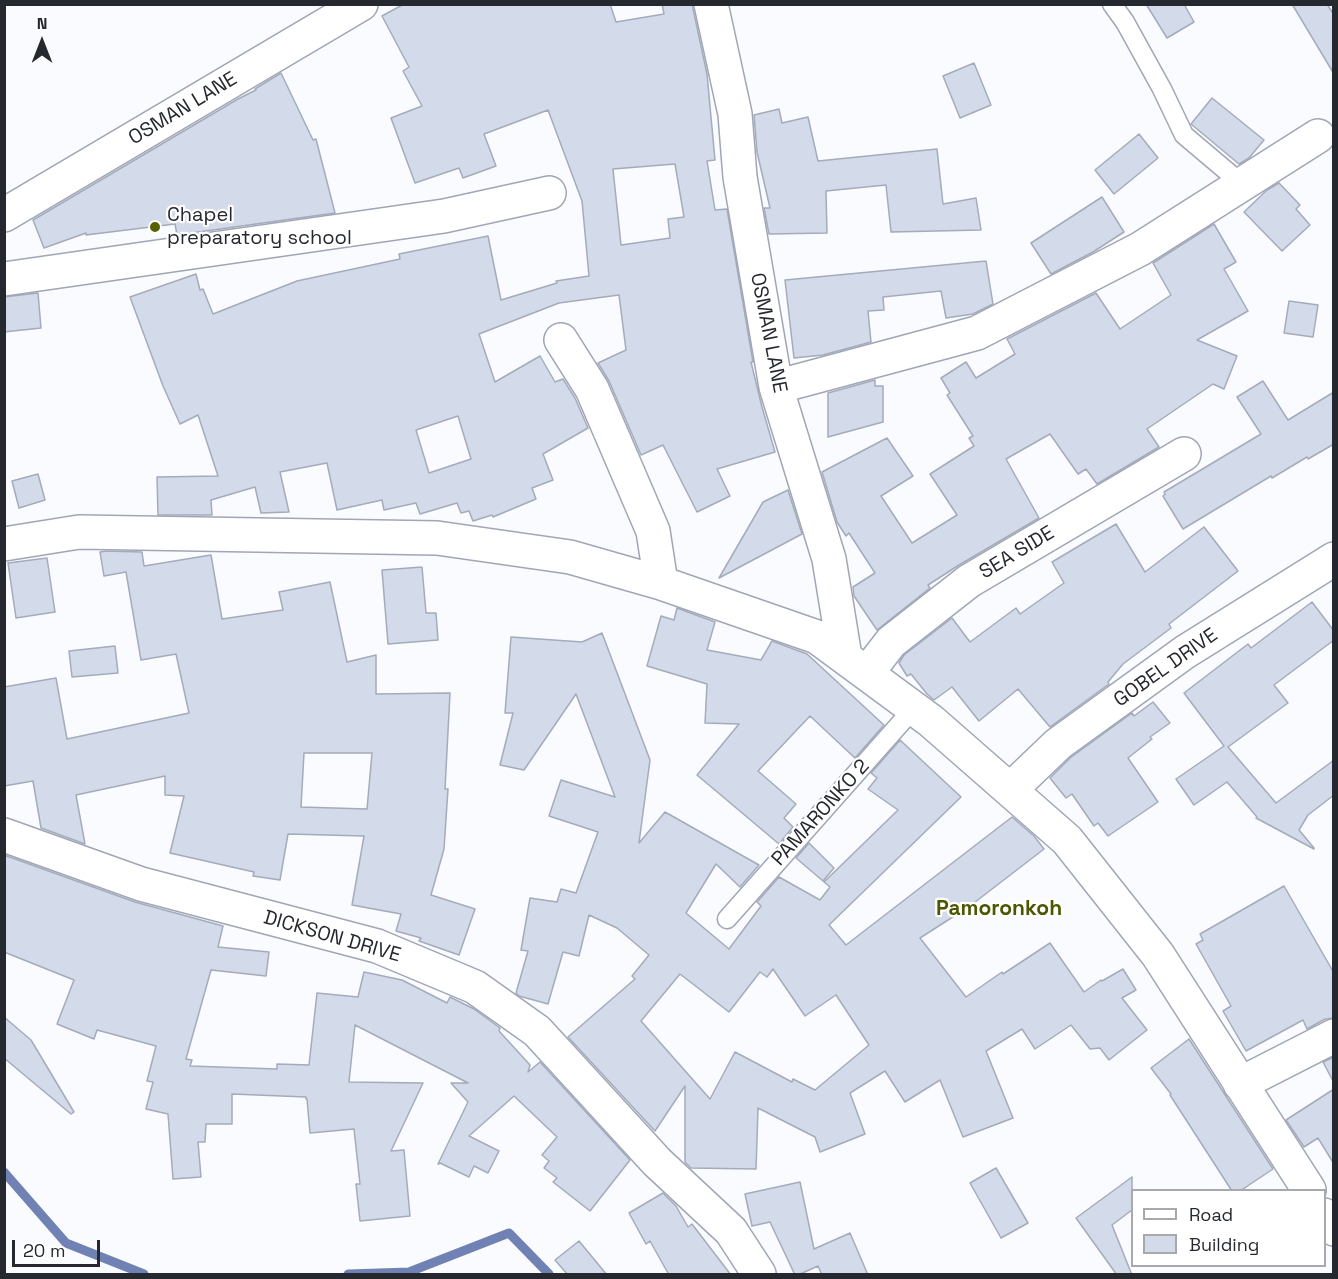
<!DOCTYPE html>
<html>
<head>
<meta charset="utf-8">
<style>
  body { margin:0 }
  #map { position:relative; width:1338px; height:1279px; overflow:hidden; background:#fafbff; font-family:"Space Grotesk",sans-serif }
  canvas { display:block }
  .frame { position:absolute; inset:0; border:6px solid #26282f; pointer-events:none }
  .legend { position:absolute; left:1131px; top:1189px; width:195px; height:78px; box-sizing:border-box; background:#fff; border:2px solid #a8a9ac; margin:0; padding:8px 10px; list-style:none; font-size:18px; color:#26282f }
  .legend li { display:flex; align-items:center; gap:12px; height:30px }
  .legend b { width:30px; border:2px solid #a8a9ac }
  .north { position:absolute; left:12px; top:12px; width:60px; height:60px; -webkit-text-stroke:4px #fff; paint-order:stroke; rotate:0deg; font-size:16px; font-weight:700; line-height:24px; text-align:center; color:#26282f }
  .north::after { content:''; display:block; margin:auto; width:21px; height:27px; background:#26282f; clip-path:polygon(50% 0,100% 100%,50% 72%,0 100%) }
  .scale { position:absolute; left:12px; top:1240px; width:88px; height:27px; box-sizing:border-box; border:3px solid #26282f; border-top:0; padding-left:8px; font-size:18px; line-height:21px; white-space:nowrap; color:#26282f; -webkit-text-stroke:4px #fff; paint-order:stroke }
</style>
</head>
<body>
<div id="map">
<canvas width="1338" height="1279"></canvas>
<div class="frame"></div>
<ul class="legend">
<li><b style="height:8px;background:#fff"></b>Road</li>
<li><b style="height:16px;background:#d3daea"></b>Building</li>
</ul>
<div class="north">N</div>
<div class="scale">20 m</div>
</div>
<script>
const c = document.querySelector('canvas').getContext('2d');
c.lineJoin = 'round';
const toPath = rows => new Path2D(rows.map(r => 'M' + r).join(''));
function stroke(path, color, width, dash) { c.strokeStyle = color; c.lineWidth = width; c.lineCap = dash ? 'butt' : 'round'; c.setLineDash(dash || []); c.stroke(path); }
function fillPath(path, color) { c.fillStyle = color; c.fill(path, 'evenodd'); }
function write(font, color, halo, rows, align = 'center') {
  c.font = font + ' "Space Grotesk",sans-serif'; c.lineWidth = 4.5; c.setLineDash([]); c.textBaseline = 'middle'; c.strokeStyle = halo; c.fillStyle = color; for (const [text, x, y, turn = 0] of rows) {
    c.save(); c.translate(x, y); c.rotate((+turn || 0) * Math.PI / 180); c.textAlign = isNaN(turn) ? turn : align; if (halo) c.strokeText(text, 0, 0); c.fillText(text, 0, 0); c.restore();
  }
}
const stream = toPath([
  [4,1172,66,1243,144,1274],
  [348,1274,409,1272,509,1233,549,1274]
]);
const building = toPath([
  [404,4,610,4,616,22,664,14,662,4,692,4,707,74,715,160,707,161,715,210,727,209,753,362,751,362,762,407,775,452,717,469,730,496,697,512,663,445,641,455,609,381,598,363,626,350,619,295,559,303,479,334,495,382,540,356,555,382,563,379,575,398,588,428,543,454,553,480,532,488,536,499,493,517,492,515,473,521,469,511,461,513,457,503,420,514,416,503,384,510,382,500,337,510,327,463,280,472,289,512,261,513,255,487,211,500,212,515,158,515,157,477,218,476,198,415,180,424,163,386,130,297,196,274,200,290,203,289,213,314,297,281,400,259,399,254,488,236,501,300,557,283,556,281,589,276,582,201,548,110,484,134,496,166,463,178,459,168,415,183,391,118,422,106,403,71,409,67,382,16,404,4],
  [675,164,684,217,668,219,670,238,621,245,613,169,675,164],
  [458,416,471,459,429,473,416,430,458,416],
  [1146,4,1184,4,1194,22,1167,38,1146,4],
  [1292,4,1327,4,1334,15,1334,74,1292,4],
  [974,63,991,105,960,118,943,76,974,63],
  [281,73,313,140,316,139,335,213,177,235,175,224,86,235,86,233,44,248,33,220,238,99,256,90,255,89,281,73],
  [1212,98,1264,140,1249,158,1239,164,1191,124,1212,98],
  [779,109,782,123,808,117,818,161,937,149,943,204,976,198,981,230,891,232,886,185,826,191,827,233,769,234,764,208,770,208,757,152,754,115,779,109],
  [1139,134,1158,158,1114,194,1095,170,1139,134],
  [1279,183,1300,205,1296,209,1310,225,1282,251,1244,212,1267,190,1279,183],
  [1102,197,1124,232,1093,252,1051,274,1031,243,1102,197],
  [1214,224,1236,262,1224,269,1248,311,1197,340,1237,356,1224,389,1213,384,1147,429,1159,447,1097,484,1086,469,1078,474,1050,434,1006,459,1039,518,959,565,928,585,930,588,877,630,854,596,853,587,875,573,849,533,846,536,837,522,822,472,887,438,913,476,881,496,912,543,957,515,930,474,974,446,969,438,973,436,947,395,950,393,941,378,966,362,976,378,1015,354,1007,339,1096,293,1120,329,1171,295,1153,263,1214,224],
  [986,261,993,304,973,314,946,318,941,291,883,297,884,310,868,311,871,342,823,355,794,358,785,280,986,261],
  [38,293,41,328,4,332,4,297,38,293],
  [1289,301,1318,305,1313,337,1284,333,1289,301],
  [875,380,875,386,883,386,883,422,828,437,828,393,875,380],
  [1263,381,1288,420,1334,392,1334,444,1308,459,1307,457,1272,478,1271,476,1183,529,1163,496,1165,494,1164,492,1261,434,1237,397,1263,381],
  [38,474,45,500,19,508,12,481,38,474],
  [788,490,802,534,719,578,763,502,788,490],
  [1116,524,1145,572,1204,527,1238,571,1169,624,1171,628,1123,664,1108,682,1109,684,1050,727,1018,689,979,721,952,687,934,700,927,694,911,674,907,676,899,663,904,655,952,618,970,642,1016,608,1020,614,1064,583,1052,562,1116,524],
  [106,551,142,552,144,566,211,555,222,619,283,610,279,592,330,582,347,662,376,655,376,694,450,693,445,789,448,789,444,849,431,895,475,909,459,955,419,941,421,938,396,931,401,914,352,905,364,836,288,834,280,880,253,876,254,872,170,853,184,796,165,795,165,776,76,795,85,844,41,828,33,781,4,786,4,687,56,678,67,739,189,713,176,654,141,660,126,572,104,576,100,552,106,551],
  [304,753,372,753,367,809,301,807,304,753],
  [47,558,55,612,16,618,8,563,47,558],
  [422,567,426,613,436,613,438,640,388,644,382,570,422,567],
  [1312,602,1334,631,1334,640,1274,685,1288,703,1228,747,1276,803,1334,760,1334,795,1308,815,1299,830,1314,848,1314,849,1256,818,1257,817,1227,782,1194,805,1176,779,1224,746,1184,693,1248,644,1251,648,1312,602],
  [677,608,715,622,707,650,761,660,772,641,807,654,884,725,855,758,810,716,758,771,796,804,784,818,793,827,779,844,697,775,739,724,705,723,707,684,647,666,661,616,674,620,677,608],
  [602,633,650,760,639,843,665,812,759,865,740,887,716,864,686,913,729,949,761,906,757,902,779,877,820,900,830,887,824,882,898,810,868,789,877,778,871,773,900,740,961,797,829,925,846,945,1012,817,1034,836,1044,849,970,906,920,938,966,997,1002,972,1003,974,1050,943,1084,992,1101,980,1102,981,1123,969,1136,990,1122,998,1147,1030,1109,1060,1100,1048,1090,1049,1071,1025,1035,1049,1022,1029,986,1051,1013,1118,963,1137,940,1080,905,1102,885,1071,850,1093,865,1134,820,1152,815,1137,758,1108,756,1169,691,1168,685,1162,685,1086,655,1131,654,1130,568,1037,635,979,632,976,649,955,617,928,589,915,579,956,563,952,548,1004,519,996,516,993,528,951,521,950,530,898,557,902,561,889,576,893,598,832,549,816,561,780,615,797,576,694,524,770,500,765,513,713,505,713,511,637,582,642,602,633],
  [773,969,805,1016,836,995,869,1045,815,1090,793,1079,792,1082,735,1052,710,1099,641,1021,680,974,729,1012,760,972,767,977,773,969],
  [115,646,118,673,72,677,69,651,115,646],
  [1153,702,1170,723,1150,737,1152,739,1128,758,1158,802,1108,836,1098,823,1094,826,1072,794,1066,798,1050,778,1070,758,1132,713,1134,716,1153,702],
  [809,843,834,868,823,881,796,858,809,843],
  [4,855,135,902,223,926,218,947,269,952,266,976,211,970,186,1059,192,1060,190,1066,277,1069,277,1064,309,1065,317,993,358,997,364,972,402,980,447,1003,450,997,474,1009,500,1028,499,1031,530,1065,528,1072,540,1062,630,1160,590,1211,553,1182,557,1178,544,1168,549,1161,542,1155,557,1137,514,1096,469,1136,499,1151,488,1173,474,1166,469,1177,440,1163,439,1164,438,1164,468,1102,451,1083,468,1083,355,1025,349,1082,423,1083,391,1151,404,1150,410,1216,360,1221,356,1184,360,1184,354,1129,310,1133,307,1099,306,1099,306,1097,232,1094,232,1124,206,1124,205,1142,198,1142,201,1177,173,1179,168,1114,146,1109,153,1082,147,1081,156,1046,97,1030,94,1039,57,1024,74,980,4,952,4,855],
  [1284,886,1334,973,1334,1018,1325,1019,1307,1029,1303,1020,1246,1051,1223,1011,1231,1006,1196,944,1203,940,1200,934,1284,886],
  [4,1017,31,1040,74,1112,71,1114,4,1058,4,1017],
  [1189,1039,1273,1169,1240,1191,1232,1191,1170,1095,1171,1094,1151,1068,1189,1039],
  [1334,1057,1334,1083,1323,1062,1334,1057],
  [1334,1089,1334,1164,1318,1138,1304,1147,1286,1120,1334,1089],
  [996,1168,1028,1223,1001,1238,970,1183,996,1168],
  [1132,1177,1132,1210,1112,1225,1132,1275,1117,1275,1076,1218,1132,1177],
  [800,1182,814,1249,850,1233,868,1275,822,1275,818,1266,798,1275,795,1275,770,1222,752,1226,745,1194,800,1182],
  [663,1193,676,1206,688,1227,692,1224,731,1275,669,1275,650,1241,646,1244,629,1213,663,1193],
  [579,1241,607,1275,568,1275,555,1260,579,1241]
]);
const service = toPath([
  [1112,4,1125,22,1162,89,1184,135,1242,184],
  [727,919,914,708]
]);
const minor = toPath([
  [711,4,735,114,740,177,776,387,829,559,845,657],
  [4,215,361,4],
  [4,279,444,216,549,193],
  [561,340,592,389,653,531,661,583],
  [776,387,977,333,1140,249,1318,136],
  [4,544,79,532,437,538,570,557,661,583,817,637,931,721,1067,840,1158,955,1309,1190],
  [867,673,891,642,969,581,1184,454],
  [1010,790,1058,744,1185,652,1334,559],
  [4,835,141,884,377,946,475,987,537,1031,657,1162,731,1231,759,1274],
  [1240,1084,1334,1036],
  [1324,1215,1334,1229]
]);
const markers = [
  [155,227,6,"#566100"]
];
const streetNames = [
  ["OSMAN LANE",183,109,-31],
  ["OSMAN LANE",768,333,79],
  ["SEA SIDE",1017,553,-31],
  ["GOBEL DRIVE",1166,668,-35],
  ["PAMARONKO 2",821,813,-48],
  ["DICKSON DRIVE",332,937,16]
];
const poiNames = [
  ["Chapel",167,216],
  ["preparatory school",167,239]
];
const neighbourhoodNames = [
  ["Pamoronkoh",999,909]
];
stroke(stream, '#7082b3', 9);
fillPath(building, '#d3daea');
stroke(building, '#a4abba', 1.5);
stroke(service, '#a0a6b6', 21);
stroke(minor, '#a0a6b6', 36);
stroke(service, '#fff', 18);
stroke(minor, '#fff', 33);
for (const [x, y, r, color] of markers) { const dot = new Path2D(); dot.arc(x, y, r, 0, 2 * Math.PI); c.fillStyle = color; c.fill(dot); stroke(dot, '#fff', 2); }
write('20px', '#26282f', '#fff', streetNames);
write('20px', '#26282f', '#fff', poiNames, 'left');
write('bold 21px', '#4c5700', '#fff', neighbourhoodNames);
</script>
</body>
</html>
